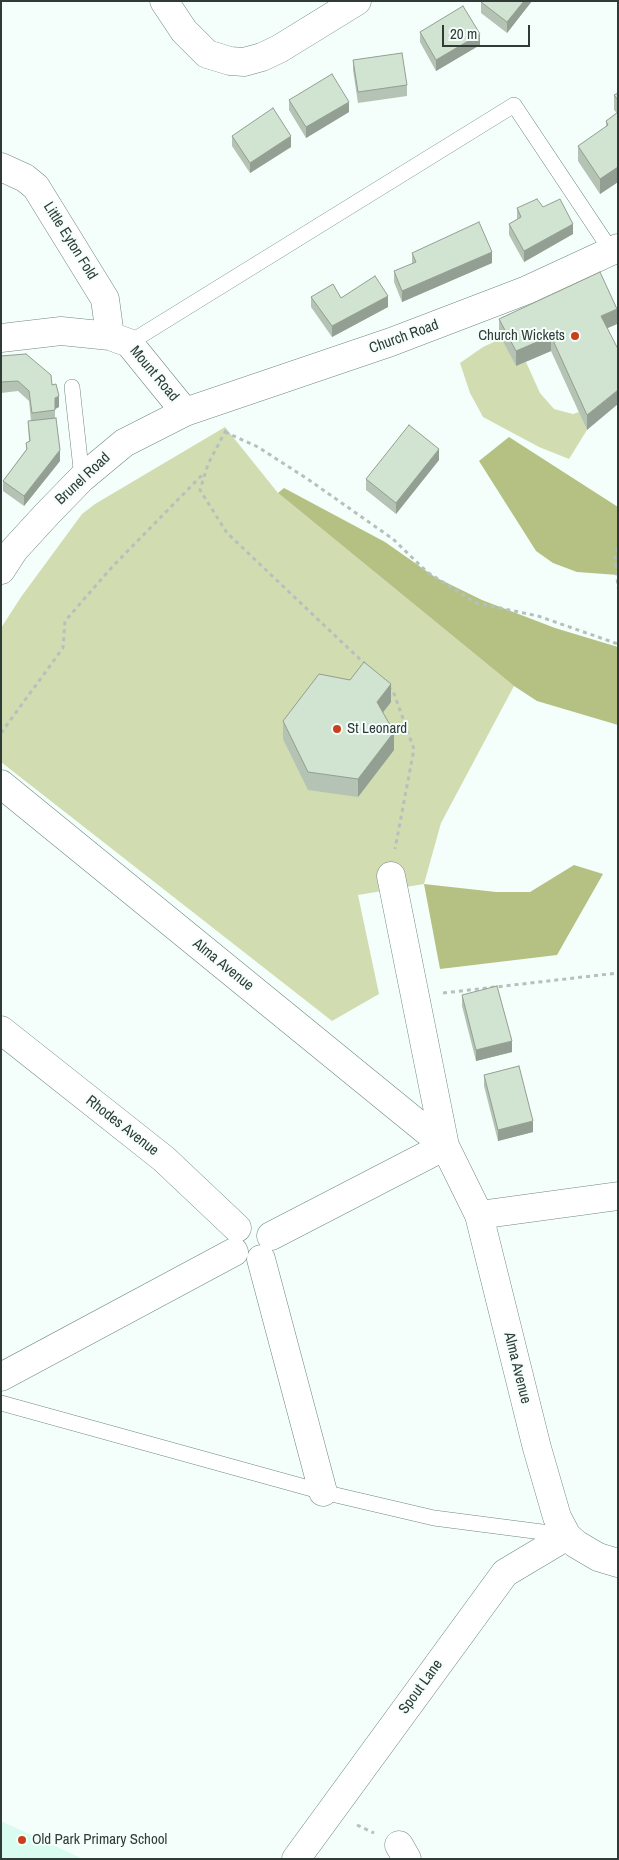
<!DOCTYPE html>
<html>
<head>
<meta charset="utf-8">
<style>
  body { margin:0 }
  #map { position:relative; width:619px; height:1860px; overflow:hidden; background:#f4fffb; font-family:"Archivo Narrow",sans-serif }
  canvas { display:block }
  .frame { position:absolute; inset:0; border:2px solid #303b37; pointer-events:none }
  .scale { position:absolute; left:442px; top:25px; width:88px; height:22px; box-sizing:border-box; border:2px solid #303b37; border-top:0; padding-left:6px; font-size:15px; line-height:18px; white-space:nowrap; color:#303b37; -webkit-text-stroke:4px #f4fffb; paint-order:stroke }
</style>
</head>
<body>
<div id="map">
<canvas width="619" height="1860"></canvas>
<div class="frame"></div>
<div class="scale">20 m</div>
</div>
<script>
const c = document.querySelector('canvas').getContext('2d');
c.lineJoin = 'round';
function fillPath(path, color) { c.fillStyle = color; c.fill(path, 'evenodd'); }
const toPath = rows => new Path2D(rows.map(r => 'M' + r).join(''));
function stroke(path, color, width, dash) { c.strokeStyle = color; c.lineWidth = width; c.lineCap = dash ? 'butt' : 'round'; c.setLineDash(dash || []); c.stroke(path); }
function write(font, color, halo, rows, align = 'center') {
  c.font = font + ' "Archivo Narrow",sans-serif'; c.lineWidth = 4; c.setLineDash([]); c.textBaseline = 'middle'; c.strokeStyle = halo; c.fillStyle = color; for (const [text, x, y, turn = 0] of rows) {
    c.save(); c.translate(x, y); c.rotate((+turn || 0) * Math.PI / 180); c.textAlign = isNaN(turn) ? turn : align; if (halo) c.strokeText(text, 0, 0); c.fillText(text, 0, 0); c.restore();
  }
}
const built = toPath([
  [1,1821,83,1859,1,1859]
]);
const green = toPath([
  [502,338,516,366,526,362,540,393,554,409,573,414,579,412,587,430,569,459,539,447,483,417,470,393,460,363,483,347],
  [225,427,278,493,514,686,441,823,424,884,358,895,379,994,332,1021,1,762,1,628,21,597,82,514,95,504]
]);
const forest = toPath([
  [509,437,618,507,618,575,577,572,553,563,536,551,479,461],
  [284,488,385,542,435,577,482,600,555,628,618,647,618,725,537,701,514,686,278,493],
  [574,865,603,874,557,955,440,969,424,884,496,892,530,892]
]);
const path = toPath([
  [226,430,208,464,200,490,227,533,366,665],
  [225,432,258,447,309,480,393,539,427,572,476,603,538,616,618,644],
  [618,548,615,555,618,588],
  [388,687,393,691,414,749,395,849],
  [1,733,63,648,65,621,112,567,204,473],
  [443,993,618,973],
  [357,1825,374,1833]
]);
const lane = toPath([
  [129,343,514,105,614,255],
  [72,387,82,478],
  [1,1403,323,1492,434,1518,565,1535]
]);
const street = toPath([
  [164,1,184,31,207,54,230,61,244,62,262,57,279,49,357,1],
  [1,167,25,178,36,187,105,299,110,336],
  [1,338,61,331,110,336,129,343,185,412],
  [1,784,445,1146,479,1215,537,1448,557,1517,567,1536,576,1544,598,1557,618,1563],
  [1,1030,164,1159,237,1228],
  [479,1215,618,1196],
  [271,1236,445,1146,391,876],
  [261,1259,323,1492],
  [1,1377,234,1252],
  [399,1845,407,1859],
  [296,1859,505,1573,567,1536]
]);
const secondary = toPath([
  [1,570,14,550,47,514,82,478,124,443,185,412,391,342,527,290,618,248]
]);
const wall = toPath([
  [532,1,507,33,481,13,481,2],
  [420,32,480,45,436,71,420,42],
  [353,60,407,85,407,96,358,103,353,70],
  [618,93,618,182,600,194,578,161,578,146,606,127,606,121,617,113,614,110,614,95],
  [289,100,349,112,306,138,289,110],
  [232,136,291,147,250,173,232,146],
  [543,207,573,234,524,262,509,235,509,224,517,220,517,208],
  [412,253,492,263,402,302,394,282,394,271,412,264],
  [311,297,341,298,388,307,332,337,311,307],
  [499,319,617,324,607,328,587,430,551,351,516,366,499,334],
  [1,356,52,385,59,407,55,409,55,418,60,461,24,506,3,491,3,481,26,450,26,443,29,441,28,421,31,421,29,401,18,391,1,393],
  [439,460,396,514,366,490,366,479],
  [391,702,383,712,394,750,358,797,308,790,283,739,283,721],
  [462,995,512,1052,476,1061,462,1006],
  [484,1075,533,1132,498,1141,484,1086]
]);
const shadedWall = toPath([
  [524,1,532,1,507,33,507,22],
  [480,34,480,45,436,71,436,60],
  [349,102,349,112,306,138,306,127],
  [291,136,291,147,250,173,250,163],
  [618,167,618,182,600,194,600,179],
  [573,224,573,234,524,262,524,251],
  [492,252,492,263,402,302,402,291],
  [388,296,388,307,332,337,332,326],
  [617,309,617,324,601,331,601,316],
  [551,336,551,351,516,366,516,351],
  [618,390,618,404,587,430,587,415],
  [59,396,59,407,55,409,55,398],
  [439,449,439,460,396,514,396,503],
  [60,450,60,461,24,506,24,496],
  [391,684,391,702,377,720,377,702],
  [394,732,394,750,358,797,358,779],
  [512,1041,512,1052,476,1061,476,1050],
  [533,1121,533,1132,498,1141,498,1130]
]);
const building = toPath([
  [482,1,524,1,507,22,481,2,482,1],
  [463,6,480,34,436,60,420,32,463,6],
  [402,53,407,85,358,92,353,60,402,53],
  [332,74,349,102,306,127,289,100,332,74],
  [618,93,618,100,614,95,618,93],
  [273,108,291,136,250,163,232,136,273,108],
  [618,112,618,167,600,179,578,146,608,125,606,121,618,112],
  [537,199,543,207,560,199,573,224,524,251,509,224,521,217,517,208,537,199],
  [479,222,492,252,402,291,394,271,416,262,412,253,479,222],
  [600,272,617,309,601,316,618,349,618,390,587,415,551,336,516,351,499,319,600,272],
  [375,276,388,296,332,326,311,297,333,284,341,298,375,276],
  [26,354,51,375,52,385,56,384,59,396,55,398,55,410,32,413,29,391,18,381,1,382,1,356,26,354],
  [56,418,60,450,24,496,3,481,27,449,26,443,30,441,28,421,56,418],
  [409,425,439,449,396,503,366,479,409,425],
  [364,662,391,684,377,702,394,732,358,779,308,772,283,721,319,674,350,680,364,662],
  [497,986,512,1041,476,1050,462,995,497,986],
  [519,1066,533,1121,498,1130,484,1075,519,1066]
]);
const markers = [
  [575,336,5,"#ca401d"],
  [337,729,5,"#ca401d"],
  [22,1840,5,"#ca401d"]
];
const streetNames = [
  ["Little Eyton Fold",70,241,58],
  ["Church Road",404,337,-20],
  ["Mount Road",154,374,50],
  ["Brunel Road",83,479,-43],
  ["Alma Avenue",223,965,39],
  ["Rhodes Avenue",122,1126,38],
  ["Alma Avenue",517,1368,76],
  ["Spout Lane",421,1687,-54]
];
const poiNames = [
  ["Church Wickets",565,336,"right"],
  ["St Leonard",347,729],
  ["Old Park Primary School",32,1840]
];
fillPath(built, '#d8fcf0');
fillPath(green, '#d2dcb1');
fillPath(forest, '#b4c183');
stroke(lane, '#708880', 16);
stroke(street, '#708880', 29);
stroke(secondary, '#708880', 29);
stroke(path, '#b6c1bd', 3, [4, 4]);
stroke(lane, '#fff', 15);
stroke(street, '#fff', 28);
stroke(secondary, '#fff', 28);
fillPath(wall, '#b4c3b4');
fillPath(shadedWall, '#929f92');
fillPath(building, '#d1e3d1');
stroke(building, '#929f92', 1);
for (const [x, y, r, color] of markers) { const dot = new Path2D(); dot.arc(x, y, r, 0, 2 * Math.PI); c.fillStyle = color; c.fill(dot); stroke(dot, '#f4fffb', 2); }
write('15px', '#303b37', '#f4fffb', streetNames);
write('15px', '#303b37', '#f4fffb', poiNames, 'left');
</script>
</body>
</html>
